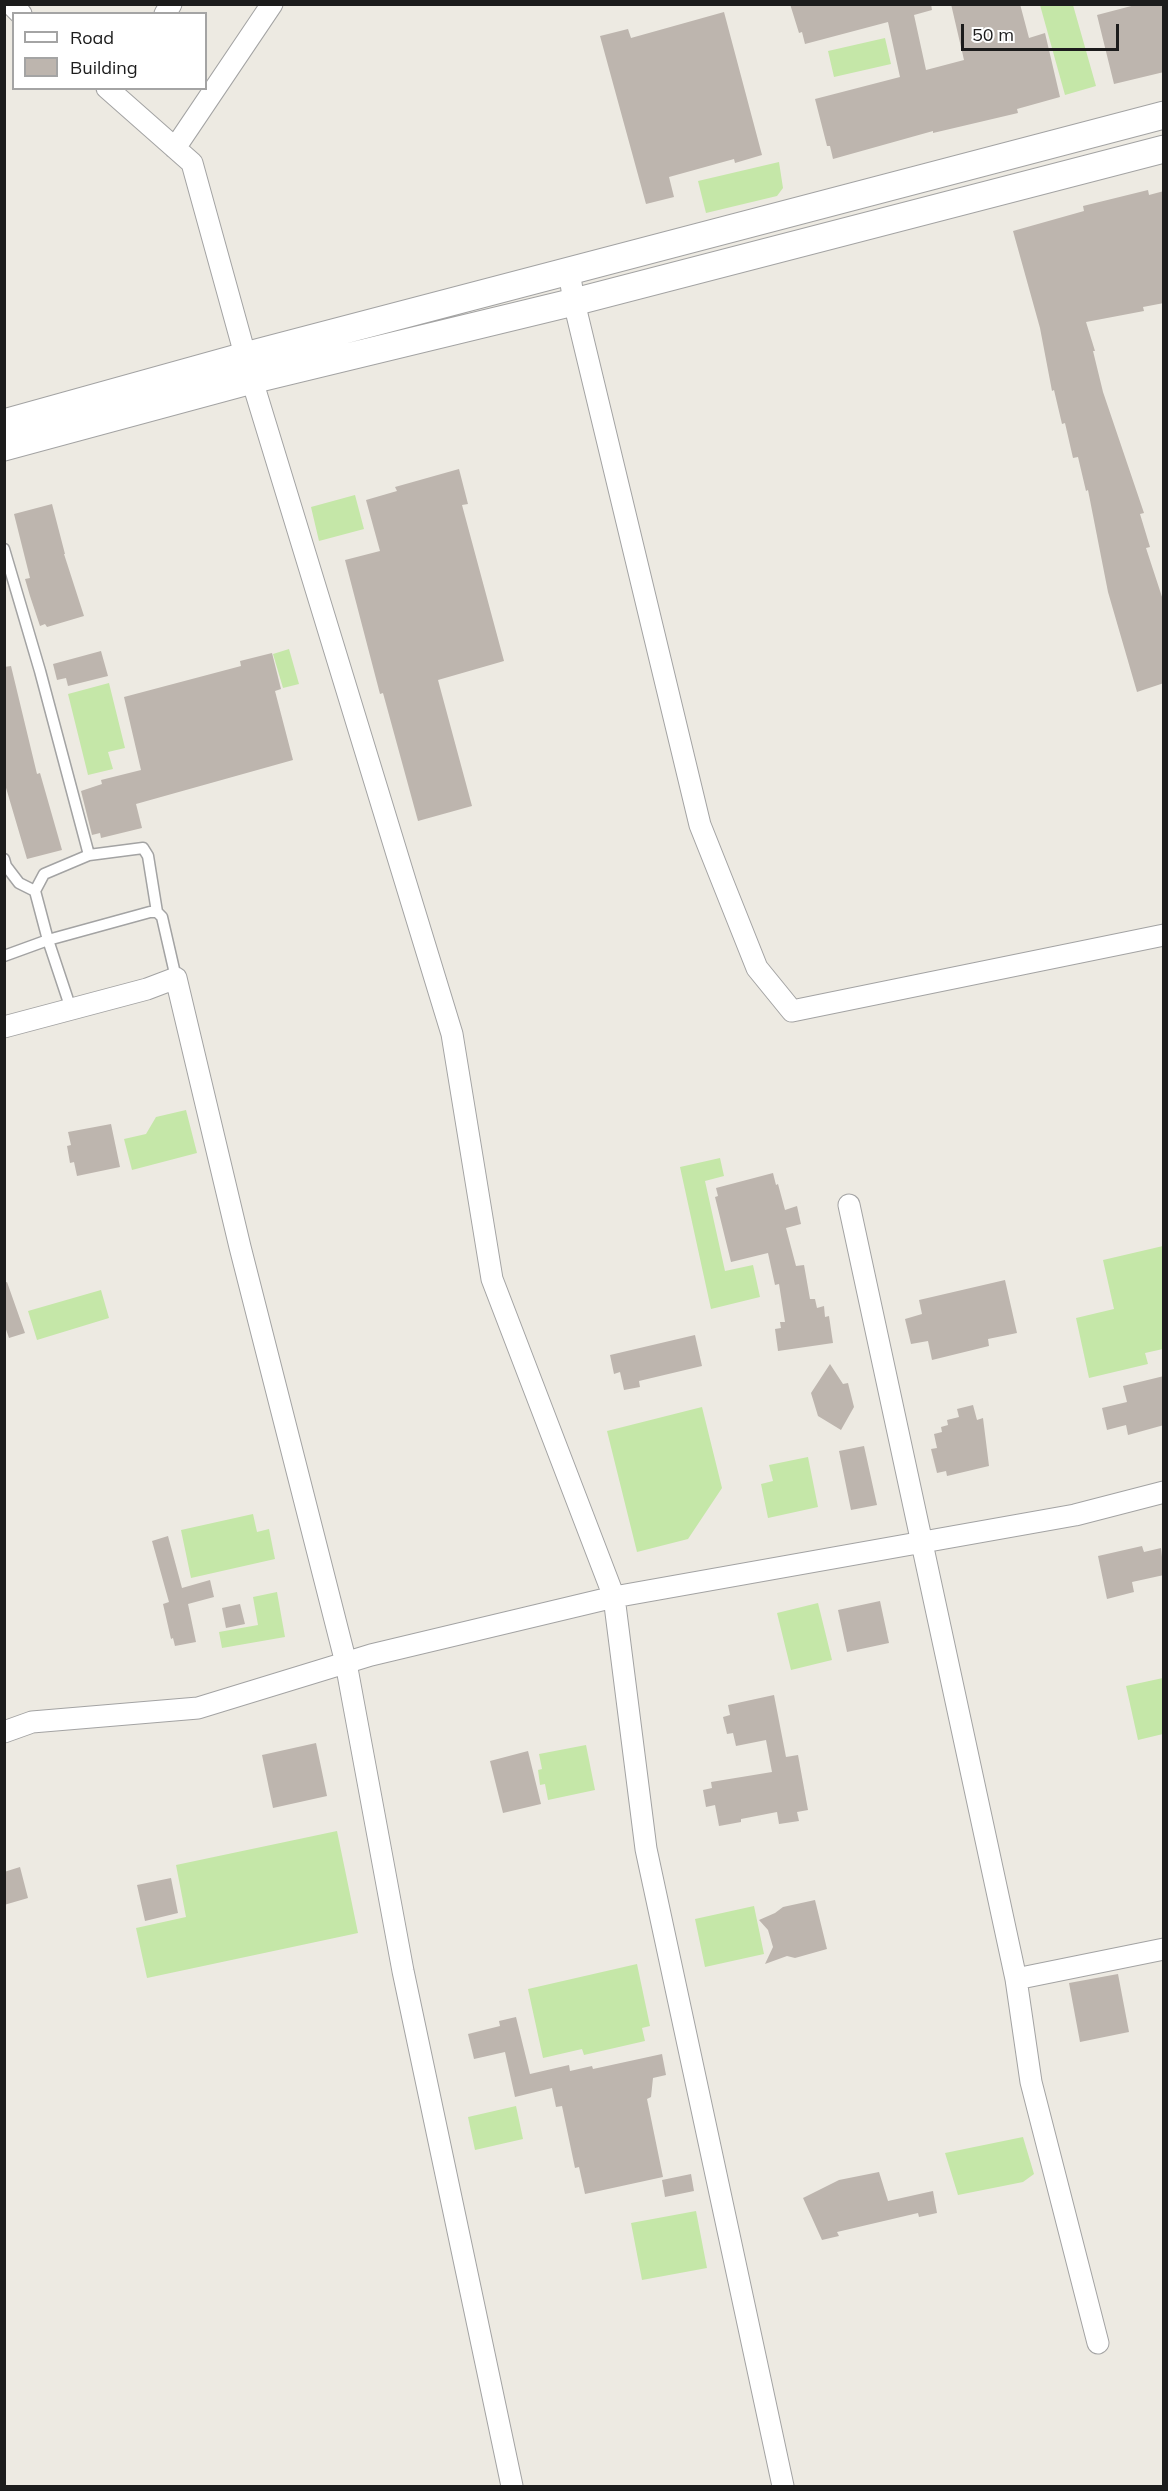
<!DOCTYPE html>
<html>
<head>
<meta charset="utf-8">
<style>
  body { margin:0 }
  #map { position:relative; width:1168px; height:2491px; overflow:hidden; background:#edeae2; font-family:Mulish,sans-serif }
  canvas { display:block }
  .frame { position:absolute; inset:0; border:6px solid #1c1c1c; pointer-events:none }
  .legend { position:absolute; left:12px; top:12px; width:195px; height:78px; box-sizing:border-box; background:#fff; border:2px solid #a4a4a4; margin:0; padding:8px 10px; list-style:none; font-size:18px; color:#1c1c1c }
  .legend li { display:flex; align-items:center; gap:12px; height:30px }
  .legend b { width:30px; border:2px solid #a4a4a4 }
  .scale { position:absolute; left:961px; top:24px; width:158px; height:27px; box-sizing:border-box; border:3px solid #1c1c1c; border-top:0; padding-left:8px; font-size:18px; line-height:21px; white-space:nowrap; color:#1c1c1c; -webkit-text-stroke:4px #fff; paint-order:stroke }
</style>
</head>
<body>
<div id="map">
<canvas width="1168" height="2491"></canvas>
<div class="frame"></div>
<ul class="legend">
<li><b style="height:8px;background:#fff"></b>Road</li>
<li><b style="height:16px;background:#bdb5ae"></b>Building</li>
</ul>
<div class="scale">50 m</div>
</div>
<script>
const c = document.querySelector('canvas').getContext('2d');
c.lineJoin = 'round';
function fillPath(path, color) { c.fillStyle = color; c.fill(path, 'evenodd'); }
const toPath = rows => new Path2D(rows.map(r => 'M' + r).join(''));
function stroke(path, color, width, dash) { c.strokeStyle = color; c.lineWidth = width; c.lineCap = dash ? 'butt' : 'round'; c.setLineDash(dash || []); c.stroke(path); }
const grass = toPath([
  [1040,5,1073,5,1096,86,1065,95],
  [885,38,891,64,834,77,828,51],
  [779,162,783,188,777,196,706,213,698,181],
  [355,495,364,529,319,541,311,507],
  [289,649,299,684,283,688,273,654],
  [109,683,125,748,108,752,113,769,88,775,68,694],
  [186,1110,197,1153,132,1170,124,1139,146,1134,156,1117],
  [720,1158,724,1176,705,1181,725,1271,753,1265,760,1297,711,1309,680,1167],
  [1163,1246,1163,1349,1145,1353,1148,1364,1089,1378,1076,1318,1114,1309,1103,1260],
  [101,1290,109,1318,37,1340,28,1311],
  [702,1407,722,1488,688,1539,637,1552,607,1431],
  [808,1457,818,1507,768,1518,761,1484,773,1481,769,1465],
  [253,1514,257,1532,269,1529,275,1559,191,1578,181,1530],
  [277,1592,285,1637,222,1648,219,1632,258,1625,253,1597],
  [818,1603,832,1660,791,1670,777,1613],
  [1163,1678,1163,1734,1138,1740,1126,1686],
  [586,1745,595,1790,548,1800,545,1784,540,1785,538,1770,542,1769,539,1754],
  [337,1831,358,1933,147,1978,136,1928,186,1917,176,1865],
  [754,1906,764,1954,705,1967,695,1919],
  [637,1964,650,2026,642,2028,645,2041,584,2055,582,2049,543,2058,528,1989],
  [516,2106,523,2139,475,2150,468,2117],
  [1023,2137,1034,2174,1023,2182,958,2195,945,2153],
  [696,2211,707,2268,642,2280,631,2223]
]);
const building = toPath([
  [790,4,931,4,932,10,914,15,926,70,964,60,951,4,1020,4,1029,38,1045,33,1060,97,1017,109,1018,113,933,133,933,131,833,159,830,146,827,146,815,99,900,77,888,22,805,44,802,32,799,33],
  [1139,4,1164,4,1164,72,1114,84,1097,15],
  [724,12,762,155,735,163,734,159,669,177,674,197,646,204,600,36,628,29,631,38],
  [1148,190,1149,195,1164,191,1164,303,1143,307,1144,311,1086,322,1095,351,1093,351,1103,392,1144,513,1140,514,1150,547,1146,548,1164,603,1164,683,1137,692,1108,592,1088,490,1086,491,1078,457,1073,458,1065,423,1062,424,1054,390,1052,391,1040,328,1013,231,1084,211,1083,206],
  [459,469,468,504,462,505,504,661,438,680,472,806,418,821,383,693,380,694,345,560,380,551,366,500,397,491,395,487],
  [52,504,65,554,64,554,84,616,47,627,45,624,40,626,30,596,25,579,30,578,14,514],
  [101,651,108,676,68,686,66,678,57,680,53,664],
  [272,653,281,689,275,691,293,760,136,804,142,828,101,838,100,833,92,835,81,791,102,784,101,780,141,770,124,697,241,666,240,661],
  [11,666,37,774,40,773,62,850,27,859,4,781,4,667],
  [111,1124,120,1167,77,1176,74,1162,70,1163,67,1146,71,1145,68,1132],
  [773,1173,776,1185,778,1184,785,1210,797,1206,801,1224,786,1228,796,1266,804,1265,810,1299,815,1299,817,1308,824,1306,825,1317,829,1316,833,1343,778,1351,775,1329,781,1328,780,1322,785,1322,779,1284,775,1285,768,1253,731,1262,715,1197,718,1196,716,1188],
  [1005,1280,1017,1333,988,1339,989,1346,932,1360,928,1341,911,1344,905,1319,922,1314,919,1300],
  [7,1282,25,1333,9,1338,4,1324,4,1283],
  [695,1335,702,1366,639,1381,640,1387,624,1390,620,1372,614,1374,610,1355],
  [830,1364,843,1384,848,1383,854,1407,841,1430,818,1416,811,1393],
  [1164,1376,1164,1425,1128,1435,1126,1425,1107,1430,1102,1408,1127,1402,1123,1386],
  [973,1405,977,1420,983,1418,989,1466,947,1476,946,1471,937,1473,931,1449,937,1448,934,1434,942,1432,941,1427,948,1425,947,1420,959,1417,957,1409],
  [864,1446,877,1505,851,1510,839,1451],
  [168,1536,182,1588,210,1580,214,1597,188,1604,196,1642,175,1646,173,1638,171,1639,163,1604,169,1602,152,1541],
  [1142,1546,1144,1552,1161,1548,1164,1575,1132,1582,1134,1592,1107,1599,1098,1556],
  [880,1601,889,1643,847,1652,838,1610],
  [240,1604,245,1624,226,1628,222,1608],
  [774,1695,786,1757,798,1755,808,1810,797,1812,799,1821,779,1824,777,1812,741,1819,741,1822,719,1826,715,1805,706,1807,703,1790,712,1788,711,1782,772,1772,766,1740,736,1746,733,1733,727,1734,723,1717,730,1715,728,1705],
  [316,1743,327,1796,273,1808,262,1755],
  [528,1751,541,1804,503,1813,490,1761],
  [20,1867,28,1898,4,1905,4,1872],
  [171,1878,178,1913,145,1921,137,1885],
  [815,1900,827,1949,795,1958,787,1956,765,1964,773,1947,768,1930,759,1920,775,1913,783,1907],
  [1118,1974,1129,2032,1080,2042,1069,1983],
  [516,2017,530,2074,569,2065,570,2071,592,2066,593,2069,662,2054,666,2075,653,2078,651,2097,647,2099,663,2177,585,2194,579,2167,575,2168,562,2106,556,2107,552,2088,515,2097,505,2052,474,2059,468,2034,500,2026,499,2021],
  [879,2172,888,2201,933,2191,937,2213,919,2217,918,2213,837,2232,839,2236,822,2240,803,2198,839,2180],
  [691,2174,694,2191,665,2197,662,2180]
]);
const service = toPath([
  [4,549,40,671,89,855],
  [4,859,6,866,19,883,35,891,48,940,150,912,157,912,162,917,176,978],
  [35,891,44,874,89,855,143,848,148,856,157,912],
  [4,956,48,940,71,1009]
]);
const minor = toPath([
  [11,4,21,14],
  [165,14,171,4],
  [107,88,192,163,252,380,452,1034,492,1279,614,1597,646,1849,783,2486],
  [175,148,272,4],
  [569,271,574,302,700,825,757,968,792,1011,1164,935],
  [4,1027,147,989,176,978,240,1247,346,1663,403,1971,512,2486],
  [849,1205,1016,1979,1031,2082,1098,2343],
  [4,1732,32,1722,198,1708,371,1655,614,1597,1075,1515,1164,1492],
  [1016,1979,1164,1949]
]);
const tertiary = toPath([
  [4,423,245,356,1164,115],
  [4,447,252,380,574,302,1164,149]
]);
fillPath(grass, '#c5e7a8');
fillPath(building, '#bdb5ae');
stroke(service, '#a3a3a3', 13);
stroke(minor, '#a3a3a3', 23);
stroke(tertiary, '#a3a3a3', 29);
stroke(service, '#fff', 10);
stroke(minor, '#fff', 21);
stroke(tertiary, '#fff', 27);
</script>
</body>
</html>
